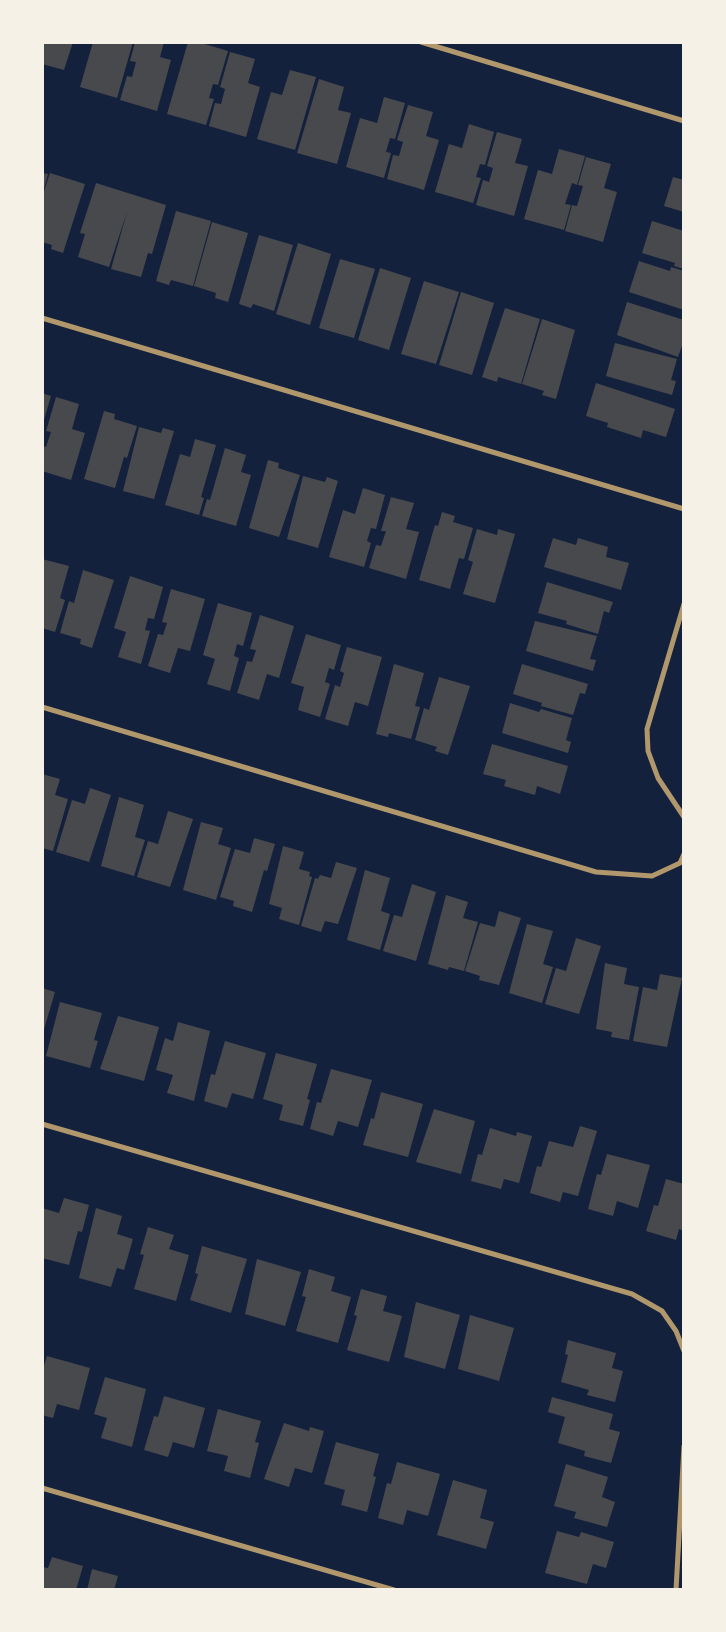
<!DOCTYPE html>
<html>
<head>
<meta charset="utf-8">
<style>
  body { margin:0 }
  #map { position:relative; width:726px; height:1632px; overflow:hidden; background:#14213d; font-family:Jost,sans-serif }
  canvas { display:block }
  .frame { position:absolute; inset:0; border:44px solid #f6f1e7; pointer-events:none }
</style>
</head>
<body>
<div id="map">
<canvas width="726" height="1632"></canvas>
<div class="frame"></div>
</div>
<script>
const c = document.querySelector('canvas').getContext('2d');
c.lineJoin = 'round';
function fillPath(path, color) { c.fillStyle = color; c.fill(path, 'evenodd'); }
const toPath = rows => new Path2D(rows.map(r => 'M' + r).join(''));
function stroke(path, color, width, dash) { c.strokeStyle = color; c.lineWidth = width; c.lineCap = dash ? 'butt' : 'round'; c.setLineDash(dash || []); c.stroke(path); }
const building = toPath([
  [42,42,73,42,64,70,42,64],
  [93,42,133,42,117,98,80,87],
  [135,42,164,42,160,57,171,60,157,111,120,100,127,76,132,77,136,62,130,61],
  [188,42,198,42,228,51,218,85,213,84,209,98,214,99,206,125,167,114],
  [230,52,255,59,248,83,260,87,246,137,209,126,215,103,221,104,225,89,220,87],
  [290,70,316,77,295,150,257,139,271,92,282,95],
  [319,79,344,87,338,110,351,113,337,164,297,153],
  [384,97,405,103,395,139,390,138,386,152,391,153,384,178,346,167,360,118,377,123],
  [408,105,433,112,426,136,439,140,424,190,387,179,393,155,399,156,403,142,397,140],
  [469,124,494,132,485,165,480,164,476,177,481,178,473,203,435,192,449,144,462,148],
  [497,132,522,139,515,163,528,166,514,216,476,205,483,180,489,182,493,168,487,166],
  [559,149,585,156,577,185,572,183,565,204,571,205,564,230,524,219,538,170,552,174],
  [586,157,611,164,604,188,617,192,603,242,565,231,572,205,577,206,583,186,578,185],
  [42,173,48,174,43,192,42,192],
  [50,173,85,184,63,253,51,249,52,245,42,242,42,197],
  [673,177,684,180,684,212,664,206],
  [96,183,166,205,152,254,148,253,141,277,111,269,127,212,109,267,78,257,85,234,80,233],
  [176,211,211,221,193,286,171,280,169,285,156,281],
  [652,221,684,231,684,269,674,266,675,263,642,253],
  [212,222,248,233,228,302,215,298,216,293,194,286],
  [259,235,293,245,274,311,253,304,251,308,239,304],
  [298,243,331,254,310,325,276,314],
  [340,259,375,269,354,338,319,328],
  [639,261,670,271,671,267,684,271,684,310,629,292],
  [380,268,411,278,389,350,358,340],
  [424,281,459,292,436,364,401,354],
  [461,292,494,303,472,375,439,365],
  [627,302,684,320,684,340,678,357,617,335],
  [505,308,540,319,521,384,498,377,497,382,482,377],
  [542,319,575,330,556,399,542,395,544,391,522,384],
  [615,343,677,359,671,380,676,381,672,395,606,376],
  [596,383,675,409,666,437,643,430,641,438,607,427,608,423,586,416],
  [42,393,51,396,43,423,42,423],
  [56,397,79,404,72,429,85,433,71,480,42,471,42,446,46,447,51,432,46,431],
  [104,411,115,414,114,419,137,426,127,458,124,457,115,488,84,479],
  [139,427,161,433,163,428,174,431,154,499,123,491],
  [195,439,216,445,201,497,204,498,199,515,165,505,180,454,190,457],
  [225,448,246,455,241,472,251,475,236,526,202,516,207,499,210,500],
  [268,460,279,463,278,468,300,475,279,537,249,528],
  [303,476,325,482,327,477,338,481,318,548,287,539],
  [363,488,385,495,376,529,371,528,367,541,371,543,364,567,329,557,343,510,355,514],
  [391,497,414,503,406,529,419,532,406,579,369,568,376,545,381,546,386,531,381,531],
  [442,512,455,516,453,522,473,528,464,559,459,558,450,589,419,580,435,525,438,526],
  [477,529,497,535,498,529,515,534,495,603,463,594,473,562,468,560],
  [553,538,576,545,578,538,608,547,606,557,629,563,621,590,544,567],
  [42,559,69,566,60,598,65,600,55,632,42,628],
  [83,570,114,580,92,648,80,644,81,639,60,633,69,601,74,603],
  [130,576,163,587,154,619,148,618,145,630,150,631,141,664,118,657,126,632,114,628],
  [547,582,613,602,609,613,604,611,598,634,566,624,567,621,538,613],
  [171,589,205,599,190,651,178,648,170,673,148,666,158,634,163,635,167,623,162,622],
  [218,603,252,613,243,646,237,644,234,656,239,658,230,691,207,684,215,659,203,655],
  [260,615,294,626,279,678,267,674,259,700,237,693,247,661,252,662,256,650,250,649],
  [535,621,597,636,590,659,596,660,593,671,526,651],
  [306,634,341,645,334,670,329,668,325,682,330,684,320,717,298,710,304,687,291,683],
  [347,647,382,657,368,706,355,702,348,726,325,719,335,685,340,687,344,673,340,671],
  [394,664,424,673,415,706,420,707,411,739,389,733,388,737,376,734],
  [522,664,588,684,585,694,580,693,573,715,541,706,542,703,513,694],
  [439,677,470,686,448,755,435,751,437,747,415,740,424,708,429,710],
  [510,703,539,712,541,709,572,718,566,740,571,742,568,753,502,733],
  [492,744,568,766,560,794,537,786,535,795,504,786,506,780,483,774],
  [42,774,60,779,55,795,68,799,53,851,42,848],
  [90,788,111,795,89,862,56,852,72,800,85,804],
  [119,797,144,805,135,837,145,840,134,876,101,866],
  [168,811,193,819,170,887,137,877,148,841,158,844],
  [201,822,223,828,218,844,231,848,216,900,183,890],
  [254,838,275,844,267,871,264,870,252,912,233,906,234,901,220,897,235,849,250,853],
  [283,846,304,852,299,869,310,872,309,876,312,877,299,925,279,919,282,908,269,904],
  [336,862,357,868,338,924,325,921,321,932,301,926,315,878,318,879,320,875,331,878],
  [365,870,390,878,381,911,390,914,380,950,347,940],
  [412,884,436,892,416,961,383,951,394,915,402,917],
  [446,895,468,902,463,918,478,922,464,971,449,967,448,970,428,964],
  [499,911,521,918,499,985,479,980,480,976,465,971,480,923,495,927],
  [527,924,553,931,543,964,553,967,542,1003,509,993],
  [576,938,601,946,579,1014,545,1004,556,968,566,971],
  [605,963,627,968,624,984,639,987,629,1040,611,1037,612,1032,596,1029],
  [660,974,682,978,667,1047,633,1041,643,987,657,990],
  [42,988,55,992,43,1033,42,1033],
  [60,1002,102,1013,94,1040,98,1041,90,1068,46,1056],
  [118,1016,159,1027,144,1081,100,1069],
  [178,1022,210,1031,194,1101,167,1093,173,1075,156,1070,165,1038,173,1041],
  [225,1041,266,1053,253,1099,232,1093,227,1108,204,1101,211,1074,215,1075],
  [276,1053,317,1064,307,1099,310,1100,303,1126,279,1120,283,1105,263,1099],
  [331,1069,372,1080,358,1127,338,1121,333,1136,310,1129,317,1102,321,1103],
  [381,1092,423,1104,408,1157,363,1145,371,1118,374,1119],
  [434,1109,475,1121,461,1174,416,1162],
  [580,1126,597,1131,578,1196,563,1192,560,1202,530,1193,537,1166,541,1167,549,1141,573,1147],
  [490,1128,516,1136,517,1132,532,1136,519,1183,504,1179,501,1189,471,1181,478,1154,482,1155],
  [607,1154,650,1165,638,1208,617,1201,613,1216,588,1209,597,1174,601,1175],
  [666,1179,684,1184,684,1231,679,1229,676,1240,646,1231,654,1205,658,1206],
  [64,1198,89,1205,82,1232,78,1231,69,1265,42,1258,42,1208,59,1213],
  [96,1208,122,1216,117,1234,133,1239,124,1270,117,1268,111,1287,79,1278],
  [148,1227,174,1235,169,1249,189,1255,176,1301,134,1289,144,1255,140,1254],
  [202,1246,247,1259,231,1313,190,1300,198,1274,195,1273],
  [257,1259,301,1272,285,1326,245,1314],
  [309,1269,335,1277,331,1291,351,1297,338,1343,296,1331,306,1297,302,1296],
  [361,1289,387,1296,383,1311,402,1316,389,1362,347,1350,357,1316,354,1315],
  [416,1302,460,1315,445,1369,404,1357],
  [470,1315,514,1328,499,1381,458,1369],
  [568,1340,616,1353,612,1368,623,1371,615,1402,587,1395,589,1390,561,1382,568,1355,565,1354],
  [47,1356,90,1368,79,1410,57,1404,53,1418,42,1415,42,1372],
  [105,1377,146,1389,132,1447,101,1438,107,1418,94,1414],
  [164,1396,205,1408,194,1448,173,1442,168,1457,144,1450,154,1416,158,1417],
  [552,1397,613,1414,609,1429,620,1432,611,1463,584,1456,585,1451,558,1443,565,1417,548,1412],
  [218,1409,261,1421,255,1442,259,1443,250,1478,224,1471,228,1456,207,1451],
  [284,1423,309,1431,310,1427,324,1431,312,1473,295,1468,289,1487,264,1479],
  [336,1442,379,1454,373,1476,376,1477,367,1512,341,1505,345,1490,324,1484],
  [397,1462,440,1474,428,1516,407,1510,403,1525,378,1518,387,1483,391,1484],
  [566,1464,608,1477,602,1497,615,1502,607,1527,574,1518,576,1512,554,1506],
  [453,1480,487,1490,480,1518,494,1522,486,1549,437,1535],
  [557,1531,579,1537,581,1532,614,1542,606,1568,593,1564,587,1584,545,1573],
  [52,1557,83,1566,76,1590,42,1590,42,1567,48,1568],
  [92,1569,118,1576,114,1590,87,1590]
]);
const minor = toPath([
  [421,42,684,121],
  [42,318,684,509],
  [684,604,647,729,648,751,658,778,684,817],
  [42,707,596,872,652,876,680,863,684,854],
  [42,1124,632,1294,662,1311,676,1331,684,1351],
  [42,1488,394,1590],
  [676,1590,684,1446]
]);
fillPath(building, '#48494c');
stroke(minor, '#b1986c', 5);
</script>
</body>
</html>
